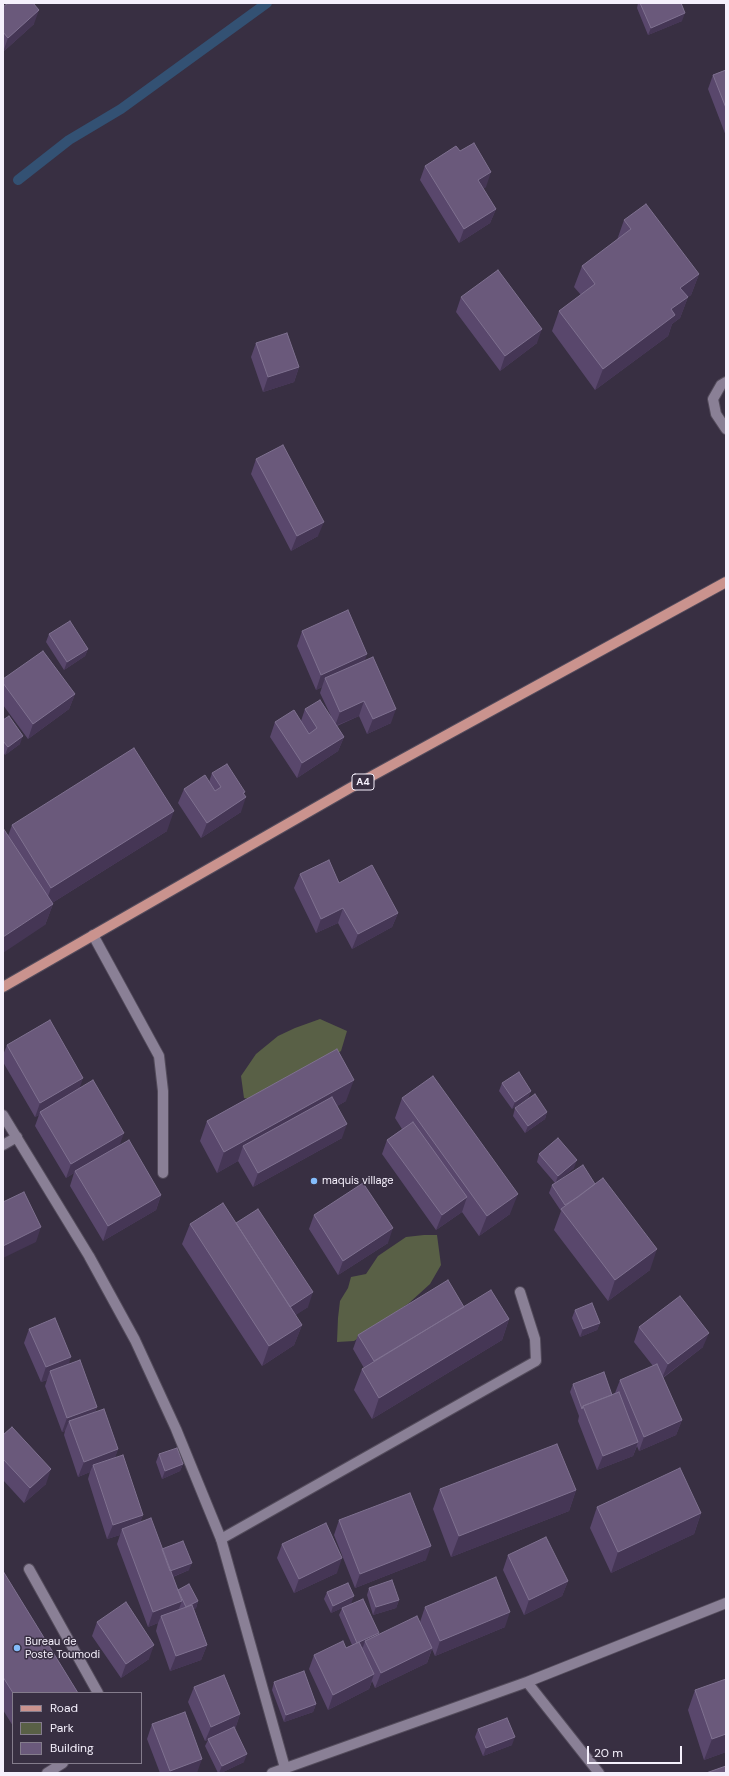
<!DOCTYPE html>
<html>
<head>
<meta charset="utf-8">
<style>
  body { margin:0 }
  #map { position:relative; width:729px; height:1776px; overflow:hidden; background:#382f42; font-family:"DM Sans",sans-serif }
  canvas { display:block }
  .frame { position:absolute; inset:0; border:4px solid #f5f0fc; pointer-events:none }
  .legend { position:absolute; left:12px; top:1692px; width:130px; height:72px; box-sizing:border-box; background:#382f42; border:1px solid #847c8c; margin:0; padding:5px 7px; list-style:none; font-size:12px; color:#f5f0fc }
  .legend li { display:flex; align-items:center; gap:8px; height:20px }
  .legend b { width:20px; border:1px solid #847c8c }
  .scale { position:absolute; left:587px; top:1746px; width:95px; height:18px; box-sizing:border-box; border:2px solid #f5f0fc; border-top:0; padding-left:5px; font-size:12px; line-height:14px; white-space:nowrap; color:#f5f0fc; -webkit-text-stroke:3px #382f42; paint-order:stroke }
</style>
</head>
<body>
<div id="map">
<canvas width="729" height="1776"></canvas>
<div class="frame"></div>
<ul class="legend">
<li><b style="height:5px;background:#ca938e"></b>Road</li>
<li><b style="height:11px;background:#596046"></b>Park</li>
<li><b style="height:11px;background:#6a597b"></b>Building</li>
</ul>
<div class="scale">20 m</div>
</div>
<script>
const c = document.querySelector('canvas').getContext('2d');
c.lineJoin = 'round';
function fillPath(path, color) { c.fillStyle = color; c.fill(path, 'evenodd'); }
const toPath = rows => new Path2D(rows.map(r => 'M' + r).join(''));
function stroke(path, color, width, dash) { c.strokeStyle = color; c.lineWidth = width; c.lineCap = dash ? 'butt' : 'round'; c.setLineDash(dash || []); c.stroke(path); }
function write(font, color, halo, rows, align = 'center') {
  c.font = font + ' "DM Sans",sans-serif'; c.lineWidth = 3; c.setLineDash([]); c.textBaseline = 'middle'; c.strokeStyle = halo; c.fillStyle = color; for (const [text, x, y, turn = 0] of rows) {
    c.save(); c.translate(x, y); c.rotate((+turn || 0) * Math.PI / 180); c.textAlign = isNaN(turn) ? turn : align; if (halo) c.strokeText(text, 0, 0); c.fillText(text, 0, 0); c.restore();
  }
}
const green = toPath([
  [320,1019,347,1031,341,1051,258,1101,244,1098,241,1076,256,1054,278,1036,295,1028],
  [424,1235,437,1235,441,1265,430,1284,409,1303,371,1330,354,1341,337,1342,338,1318,340,1301,348,1288,351,1277,366,1274,378,1256,406,1237]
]);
const stream = toPath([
  [18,180,69,140,121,109,267,3]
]);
const lane = toPath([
  [93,935,159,1056,163,1091,163,1173],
  [3,1145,17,1137],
  [221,1539,536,1361,535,1339,520,1292],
  [29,1569,98,1693],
  [47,1773,63,1763]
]);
const street = toPath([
  [726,382,721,385,713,399,716,414,726,429],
  [3,1115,89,1256,135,1340,176,1429,221,1539,285,1768],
  [527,1682,599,1773],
  [272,1773,527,1682,726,1603]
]);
const primary = toPath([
  [3,987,350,788,726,582]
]);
const wall = toPath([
  [638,3,681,3,682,21,648,35,637,8],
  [3,7,34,24,3,52],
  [726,70,726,136,708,89,713,75],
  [425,166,486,187,483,188,496,209,490,223,459,243,420,180],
  [624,220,699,274,691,295,688,297,680,318,672,324,668,336,595,390,552,331,559,311,581,295,574,287,582,266,617,240],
  [461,297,537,343,500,371,456,312],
  [256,343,299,367,294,382,263,392,251,357],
  [256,459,318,536,291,551,251,474],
  [302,631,365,660,391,723,367,734,359,716,337,726,344,737,338,751,297,778,270,737,275,722,301,721,305,709,331,716,320,693,322,687,316,690,297,646],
  [49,634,88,649,85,656,64,670,46,642],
  [3,679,75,694,69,709,28,739,3,705],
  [3,720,20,744,5,755,3,752],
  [212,773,241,812,201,838,178,803,184,789,209,782],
  [12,825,167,831,52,903,53,904,45,925,8,836],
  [300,874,339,883,398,913,392,927,352,949,338,923,316,933,294,888],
  [7,1045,80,1088,119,1145,161,1195,156,1210,103,1241,70,1186,74,1173,66,1178,35,1126,39,1115,35,1117,3,1062,3,1055],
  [502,1083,531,1091,528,1098,512,1109,499,1091],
  [402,1098,510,1214,479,1236,462,1212,436,1230,382,1154,387,1140,402,1129,395,1118],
  [346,1101,337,1106,342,1138,253,1187,238,1161,217,1173,200,1141,207,1121],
  [515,1108,547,1112,545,1119,525,1133,513,1116],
  [539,1154,574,1168,559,1180,650,1270,608,1301,554,1230,561,1211,549,1193,552,1185,555,1183,537,1162],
  [314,1215,388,1243,338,1275,309,1229],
  [236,1223,308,1307,295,1315,302,1325,294,1345,262,1366,182,1244,190,1224],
  [464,1307,509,1319,502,1340,372,1419,354,1390,362,1369,364,1368,353,1349,358,1335],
  [575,1310,600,1323,597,1330,580,1337,572,1318],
  [639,1327,703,1347,663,1378,682,1420,676,1435,639,1451,637,1446,633,1456,597,1470,578,1421,579,1416,570,1392,573,1384,612,1395,615,1393,620,1380,653,1366,634,1342],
  [29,1329,69,1364,97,1407,95,1412,118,1449,115,1457,143,1515,140,1522,162,1549,189,1570,173,1577,178,1590,198,1601,196,1608,194,1609,207,1645,201,1660,170,1671,156,1631,158,1623,148,1627,117,1544,120,1535,107,1539,88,1479,90,1472,78,1477,64,1435,65,1431,62,1432,45,1386,47,1380,41,1382,24,1343],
  [3,1435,46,1484,24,1503,3,1480],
  [159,1454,183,1464,180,1471,162,1479,156,1462],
  [440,1489,576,1490,569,1511,451,1557,433,1509],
  [597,1507,701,1513,694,1534,611,1573,590,1528],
  [339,1520,426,1560,355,1588,334,1535],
  [282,1544,337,1573,294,1593,277,1558],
  [508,1555,568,1581,562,1596,524,1615,503,1570],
  [3,1571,13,1693,13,1726,3,1710],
  [369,1588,399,1600,396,1608,373,1615,367,1595],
  [327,1592,352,1604,378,1634,423,1629,420,1622,425,1607,505,1627,435,1656,432,1649,427,1663,375,1688,372,1681,369,1689,328,1710,309,1669,314,1655,346,1648,352,1645,339,1615,342,1608,331,1613,324,1599],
  [97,1622,149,1659,121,1678,92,1636],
  [274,1682,316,1704,313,1712,284,1722,272,1690],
  [194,1687,240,1714,235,1729,244,1762,221,1773,218,1773,205,1746,208,1740,205,1741,188,1702],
  [695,1690,726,1752,704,1760,688,1710],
  [152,1724,197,1773,160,1773,147,1739],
  [478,1729,512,1745,483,1756,475,1737]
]);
const shadedWall = toPath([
  [39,10,34,24,3,52,8,38],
  [685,13,682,21,648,35,651,28],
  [491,172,486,187,472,195,478,180],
  [496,209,490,223,459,243,464,229],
  [699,274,691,295,688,297,680,318,672,324,668,336,595,390,603,369,671,309,680,288],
  [542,329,537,343,500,371,505,356],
  [299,367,294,382,263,392,268,377],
  [324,522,318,536,291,551,297,536],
  [88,649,85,656,64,670,67,662],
  [367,654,362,669,325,678,322,687,316,690,321,675],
  [75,694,69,709,28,739,33,724],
  [364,701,359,716,335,726,340,712],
  [396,709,391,723,367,734,373,719],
  [23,736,20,744,5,755,8,747],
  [344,737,338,751,297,778,302,763],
  [245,792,242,800,246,797,241,812,201,838,207,823,243,793],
  [174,811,167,831,44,908,51,888],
  [53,904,45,925,3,953,3,937],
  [343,908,338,923,316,933,321,919],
  [398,913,392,927,352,949,358,934],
  [83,1078,78,1093,40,1112,39,1115,35,1117,40,1103],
  [354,1080,346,1101,249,1155,243,1146,238,1161,217,1173,224,1152],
  [531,1091,528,1098,512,1109,515,1102],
  [547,1112,545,1119,525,1133,528,1126],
  [347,1124,342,1138,253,1187,258,1173],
  [124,1133,119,1147,75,1171,74,1173,66,1178,71,1164],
  [577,1160,574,1168,555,1184,558,1176],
  [518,1194,510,1214,479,1236,487,1216],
  [161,1195,156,1210,103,1241,108,1226],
  [467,1197,462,1212,436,1230,442,1215],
  [41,1227,36,1242,3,1258,3,1246],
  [393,1228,388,1243,338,1275,343,1261],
  [657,1249,650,1270,608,1301,615,1280],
  [313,1292,308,1307,281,1325,286,1310],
  [509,1319,502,1340,372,1419,379,1398],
  [600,1323,597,1330,580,1337,583,1329],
  [302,1325,294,1345,262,1366,269,1346],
  [709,1333,703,1347,662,1378,668,1364],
  [71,1357,66,1372,50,1371,47,1380,41,1382,46,1367],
  [97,1407,92,1421,69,1421,65,1431,62,1432,67,1418],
  [682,1420,676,1435,639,1451,644,1437],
  [638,1442,633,1456,597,1470,603,1456],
  [118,1449,113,1464,93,1465,90,1472,78,1477,84,1462],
  [183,1464,180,1471,162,1479,165,1471],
  [51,1469,46,1484,24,1503,30,1488],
  [576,1490,569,1511,451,1557,459,1536],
  [701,1513,694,1534,611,1573,618,1552],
  [143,1515,138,1529,122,1529,120,1535,107,1539,113,1525],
  [431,1546,426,1560,355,1588,360,1574],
  [342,1558,337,1573,294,1593,299,1579],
  [192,1563,189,1570,167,1579,170,1571],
  [568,1581,562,1596,524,1615,529,1600],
  [354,1596,351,1604,331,1613,333,1606],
  [399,1600,396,1608,373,1615,376,1607],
  [182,1601,176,1616,161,1616,158,1623,148,1627,153,1612],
  [198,1601,196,1608,184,1615,187,1607],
  [510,1612,505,1627,435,1656,440,1641],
  [379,1633,376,1641,365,1641,363,1647,354,1651,357,1643],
  [154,1645,149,1659,121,1678,126,1664],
  [207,1645,201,1660,170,1671,176,1656],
  [432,1648,427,1663,375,1688,381,1673],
  [374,1674,369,1689,328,1710,333,1695],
  [316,1704,313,1712,284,1722,286,1715],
  [240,1714,235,1729,209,1740,208,1739,208,1740,205,1741,211,1727],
  [726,1734,726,1752,704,1760,712,1739],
  [515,1737,512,1745,483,1756,486,1748],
  [247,1754,244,1762,221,1773,219,1773,222,1766],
  [202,1759,197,1773,169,1773,170,1771]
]);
const building = toPath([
  [8,3,33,3,39,10,8,38,3,32,3,7,8,3],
  [640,3,681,3,685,13,651,28,640,3],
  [726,70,726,108,713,75,726,70],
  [474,143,491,172,478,180,496,209,464,229,425,166,456,146,460,151,474,143],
  [646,204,699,274,680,288,688,297,671,309,675,315,603,369,559,311,595,284,582,266,631,229,624,220,646,204],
  [498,270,542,329,505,356,461,297,498,270],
  [287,333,299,367,268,377,256,343,287,333],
  [283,445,324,522,297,536,256,459,283,445],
  [348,610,367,654,321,675,302,631,348,610],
  [70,621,88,649,67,662,49,634,70,621],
  [43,651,75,694,33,724,3,683,3,679,43,651],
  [373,657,396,709,373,719,364,701,340,712,325,678,373,657],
  [320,700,344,737,302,763,275,722,294,710,309,734,317,728,305,709,320,700],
  [9,716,23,736,8,747,3,741,3,720,9,716],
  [134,748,174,811,51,888,12,825,134,748],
  [227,764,245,792,243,793,246,797,207,823,184,789,205,775,215,791,221,787,212,773,227,764],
  [3,828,53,904,3,937,3,828],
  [329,860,339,883,372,865,398,913,358,934,343,908,321,919,300,874,329,860],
  [50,1020,83,1078,40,1103,7,1045,50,1020],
  [337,1049,354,1080,224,1152,207,1121,337,1049],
  [519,1072,531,1091,515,1102,502,1083,519,1072],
  [433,1076,518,1194,487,1216,402,1098,433,1076],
  [93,1080,124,1133,71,1164,40,1112,93,1080],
  [535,1094,547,1112,528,1126,515,1108,535,1094],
  [332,1097,347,1124,258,1173,243,1146,332,1097],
  [413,1122,467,1197,442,1215,387,1140,413,1122],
  [558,1138,577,1160,558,1176,539,1154,558,1138],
  [129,1140,161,1195,108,1226,75,1171,129,1140],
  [583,1165,595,1184,578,1197,565,1205,552,1185,583,1165],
  [603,1178,657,1249,615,1280,561,1209,603,1178],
  [363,1183,393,1228,343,1261,314,1215,363,1183],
  [24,1192,41,1227,3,1246,3,1202,24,1192],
  [223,1203,302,1325,269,1346,190,1224,223,1203],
  [258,1209,313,1292,290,1307,236,1223,258,1209],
  [448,1280,464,1307,374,1361,358,1335,448,1280],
  [491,1290,509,1319,379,1398,362,1369,491,1290],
  [680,1296,709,1333,668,1364,639,1327,680,1296],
  [592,1303,600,1323,583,1329,575,1310,592,1303],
  [55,1318,71,1357,46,1367,29,1329,55,1318],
  [80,1360,97,1407,67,1418,50,1371,80,1360],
  [657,1364,682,1420,644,1437,620,1380,657,1364],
  [604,1372,612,1395,583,1406,582,1409,573,1384,604,1372],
  [619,1392,638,1442,603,1456,583,1406,619,1392],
  [104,1409,118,1449,84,1462,69,1421,104,1409],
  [12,1427,51,1469,30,1488,3,1459,3,1435,12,1427],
  [557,1444,576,1490,459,1536,440,1489,557,1444],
  [177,1448,183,1464,165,1471,159,1454,177,1448],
  [123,1455,143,1515,113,1525,93,1465,123,1455],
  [680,1468,701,1513,618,1552,597,1507,680,1468],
  [410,1493,431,1546,360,1574,339,1520,410,1493],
  [151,1518,182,1601,153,1612,122,1529,151,1518],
  [326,1523,342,1558,299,1579,282,1544,326,1523],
  [546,1537,568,1581,529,1600,508,1555,546,1537],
  [183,1541,192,1563,170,1571,162,1549,183,1541],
  [3,1571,78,1693,13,1693,3,1677,3,1571],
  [496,1577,510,1612,440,1641,425,1607,496,1577],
  [392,1580,399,1600,376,1607,369,1588,392,1580],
  [348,1583,354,1596,333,1606,327,1592,348,1583],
  [189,1584,198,1601,186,1607,178,1590,189,1584],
  [363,1599,379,1633,357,1643,342,1608,363,1599],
  [126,1602,154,1645,126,1664,97,1622,126,1602],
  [192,1605,207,1645,176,1656,161,1616,192,1605],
  [417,1616,432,1648,381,1673,365,1641,417,1616],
  [343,1641,346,1648,359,1642,374,1674,333,1695,314,1655,343,1641],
  [304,1671,316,1704,286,1715,274,1682,304,1671],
  [224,1675,240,1714,211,1727,194,1687,224,1675],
  [726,1679,726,1734,712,1739,695,1690,726,1679],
  [185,1712,202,1759,170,1771,152,1724,185,1712],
  [507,1718,515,1737,486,1748,478,1729,507,1718],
  [234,1727,247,1754,222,1766,208,1739,234,1727],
  [726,1766,726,1773,706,1773,726,1766]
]);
const markers = [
  [314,1181,4,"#84bcfb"],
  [17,1648,4,"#84bcfb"]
];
const shields = [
  [363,782,22]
];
const shieldNames = [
  ["A4",363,782]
];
const poiNames = [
  ["maquis village",322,1181],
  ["Bureau de",25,1642],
  ["Poste Toumodi",25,1655]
];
fillPath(green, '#596046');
stroke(stream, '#335173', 10);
stroke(lane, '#534b5b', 12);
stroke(street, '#534b5b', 12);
stroke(primary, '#534b5b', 12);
stroke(lane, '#8a8096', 10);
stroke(street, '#8a8096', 10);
stroke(primary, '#ca938e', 10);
fillPath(wall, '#59476c');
fillPath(shadedWall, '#453655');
fillPath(building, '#6a597b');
stroke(building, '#7f7190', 1);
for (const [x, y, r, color] of markers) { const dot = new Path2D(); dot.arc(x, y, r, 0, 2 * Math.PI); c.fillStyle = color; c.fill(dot); stroke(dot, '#382f42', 1.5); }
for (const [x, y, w] of shields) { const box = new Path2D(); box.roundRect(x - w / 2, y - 8, w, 16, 3); c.fillStyle = '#382f42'; c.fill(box); stroke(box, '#f5f0fc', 1); }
write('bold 10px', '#f5f0fc', null, shieldNames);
write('11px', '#f5f0fc', '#382f42', poiNames, 'left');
</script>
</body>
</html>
